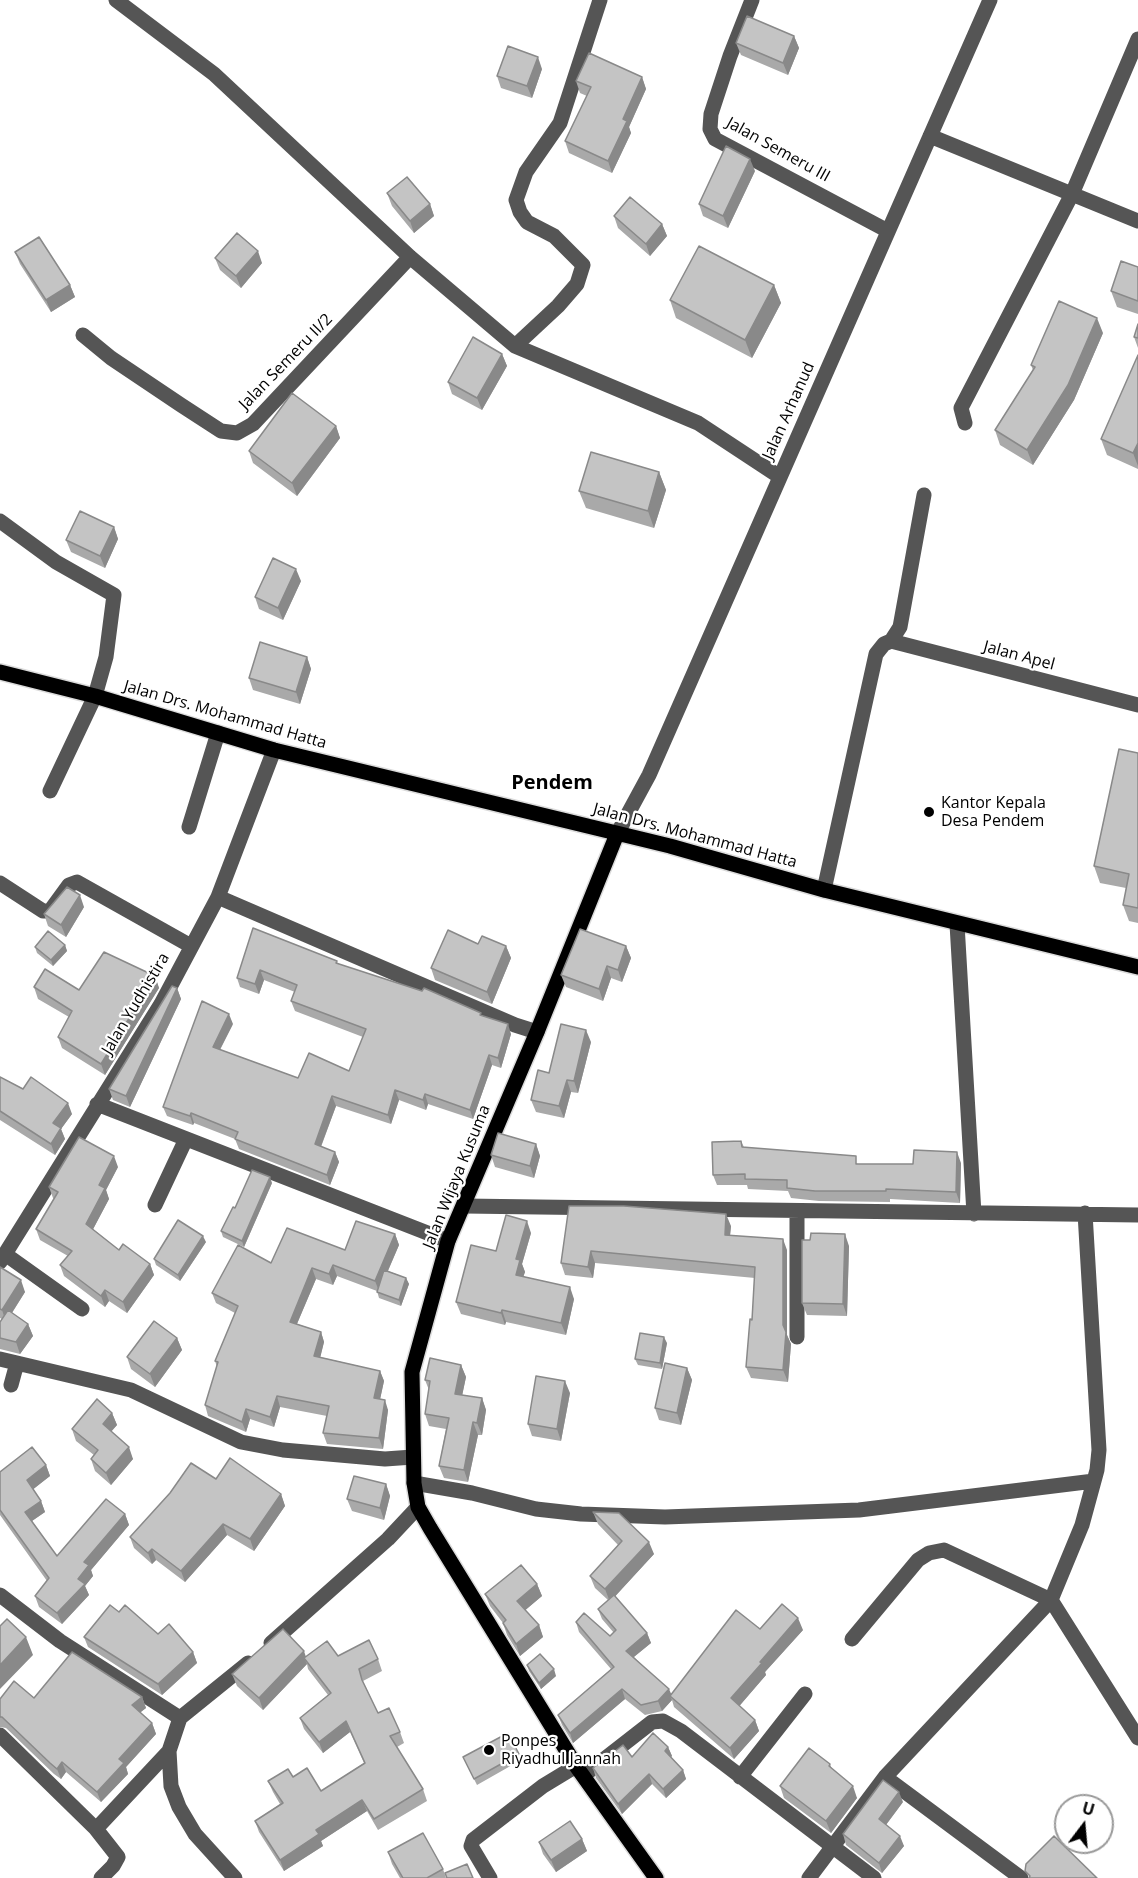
<!DOCTYPE html>
<html>
<head>
<meta charset="utf-8">
<style>
  body { margin:0 }
  #map { position:relative; width:1138px; height:1878px; overflow:hidden; background:#fff; font-family:"Open Sans",sans-serif }
  canvas { display:block }
  .north { position:absolute; left:1054px; top:1794px; width:60px; height:60px; box-sizing:border-box; background:#fff; border:2px solid #999; border-radius:50%; rotate:16deg; font-size:16px; font-weight:700; line-height:24px; text-align:center; color:#000 }
  .north::after { content:''; display:block; margin:auto; width:21px; height:27px; background:#000; clip-path:polygon(50% 0,100% 100%,50% 72%,0 100%) }
</style>
</head>
<body>
<div id="map">
<canvas width="1138" height="1878"></canvas>
<div class="north">U</div>
</div>
<script>
const c = document.querySelector('canvas').getContext('2d');
c.lineJoin = 'round';
const toPath = rows => new Path2D(rows.map(r => 'M' + r).join(''));
function stroke(path, color, width, dash) { c.strokeStyle = color; c.lineWidth = width; c.lineCap = dash ? 'butt' : 'round'; c.setLineDash(dash || []); c.stroke(path); }
function fillPath(path, color) { c.fillStyle = color; c.fill(path, 'evenodd'); }
function write(font, color, halo, rows, align = 'center') {
  c.font = font + ' "Open Sans",sans-serif'; c.lineWidth = 4.5; c.setLineDash([]); c.textBaseline = 'middle'; c.strokeStyle = halo; c.fillStyle = color; for (const [text, x, y, turn = 0] of rows) {
    c.save(); c.translate(x, y); c.rotate((+turn || 0) * Math.PI / 180); c.textAlign = isNaN(turn) ? turn : align; if (halo) c.strokeText(text, 0, 0); c.fillText(text, 0, 0); c.restore();
  }
}
const minor = toPath([
  [116,0,214,74,410,257,515,346,698,423,780,477],
  [752,0,730,56,711,114,710,129,715,139,888,231],
  [930,136,1138,221],
  [83,335,111,358,181,405,221,431,237,433,253,424,410,257],
  [515,346,558,306,577,284,583,265,554,236,527,222,520,212,516,200,526,172,560,123,600,0],
  [965,423,961,408,1072,194,1138,39],
  [0,521,56,562,114,595,106,657,95,696,50,791],
  [891,641,1138,705],
  [189,827,218,733],
  [617,834,649,775,990,0],
  [0,883,43,911,50,911,69,885,77,882,191,946],
  [824,890,876,654,884,644,891,641,900,627,924,495],
  [218,897,515,1025,537,1032],
  [957,924,974,1214],
  [97,1104,448,1241],
  [155,1205,186,1139],
  [464,1206,1138,1215],
  [5,1254,82,1309],
  [0,1262,161,1004,218,897,274,750],
  [797,1337,797,1212],
  [0,1359,131,1390,241,1442,283,1450,385,1459,413,1457],
  [11,1385,17,1363],
  [414,1483,472,1493,536,1509,581,1514,665,1517,859,1510,1094,1481],
  [0,1595,60,1641,180,1718],
  [852,1639,918,1560,929,1553,944,1550,1051,1600,1138,1738],
  [271,1643,388,1539,418,1507],
  [0,1735,96,1829,118,1857,113,1866,101,1878],
  [584,1775,652,1722,663,1721,681,1731,874,1878],
  [740,1777,805,1694],
  [885,1777,1021,1878],
  [96,1829,169,1751],
  [235,1878,195,1834,179,1807,171,1786,169,1751,180,1718,248,1663],
  [490,1878,471,1846,473,1840,543,1786,576,1766],
  [809,1878,885,1777,1051,1600,1082,1525,1097,1470,1099,1450,1085,1213]
]);
const major = toPath([
  [0,672,95,696,274,750,670,846,824,890,1138,967],
  [617,834,537,1032,448,1241,412,1372,414,1483,418,1507,430,1528,576,1766,656,1878]
]);
const wall = toPath([
  [794,36,799,48,788,75,741,55,736,43],
  [542,69,532,98,501,88,497,76],
  [642,77,646,89,629,127,631,133,612,173,569,153,565,141,587,96,580,93,576,81],
  [755,171,728,228,703,216,699,204],
  [387,193,430,204,434,216,414,233,392,206],
  [614,216,662,224,667,236,650,256,618,228],
  [15,252,70,285,75,297,51,312,20,264],
  [215,258,262,263,241,288,220,270],
  [1138,267,1138,314,1117,307,1111,291],
  [774,285,781,303,752,358,676,318,670,300],
  [1138,324,1138,348,1134,337],
  [1103,333,1074,400,1033,465,1000,445,995,430,1033,370,1031,365],
  [502,354,507,366,482,410,452,394,448,382],
  [1138,355,1138,469,1107,455,1101,439],
  [336,426,340,438,297,496,253,463,249,451],
  [659,472,666,490,654,528,586,508,579,491],
  [114,527,118,539,105,568,71,552,66,540],
  [301,581,283,620,259,609,255,597],
  [307,657,311,669,300,704,253,690,249,678],
  [1138,753,1138,923,1129,921,1123,905,1126,888,1100,883,1094,866],
  [84,907,66,937,48,926,44,914],
  [253,928,337,961,338,964,482,1016,511,1034,501,1068,492,1065,473,1119,428,1104,426,1110,399,1100,391,1124,336,1106,321,1147,335,1152,339,1162,330,1185,239,1149,235,1139,194,1123,193,1125,167,1116,163,1107,233,1024,220,1050,298,1078,349,1071,363,1037,295,1011,291,1001,295,992,264,980,259,994,240,987,237,978],
  [478,944,506,946,511,958,492,1004,435,980,431,968],
  [65,945,67,951,53,966,37,953,35,947],
  [626,946,631,958,622,982,611,978,603,1001,566,987,561,975],
  [155,976,159,988,105,1075,62,1048,58,1037,69,1017,38,999,34,987,79,990],
  [177,988,181,999,130,1107,113,1100,109,1089],
  [591,1042,578,1093,571,1092,564,1118,536,1112,531,1100,549,1073],
  [0,1077,72,1114,61,1129,65,1139,55,1155,0,1120],
  [741,1141,744,1147,859,1164,913,1164,961,1163,960,1203,890,1199,890,1202,819,1201,791,1198,788,1191,748,1189,747,1185,717,1185,713,1175],
  [536,1144,540,1156,534,1178,495,1167,491,1155],
  [118,1167,106,1190,109,1199,93,1229,119,1250,150,1264,154,1275,127,1313,109,1301,105,1307,64,1276,60,1265,68,1256,40,1240,36,1229,54,1199,53,1198,49,1187],
  [272,1183,244,1247,223,1237,221,1231,235,1208],
  [569,1206,731,1226,730,1235,787,1250,787,1335,791,1344,788,1382,751,1378,746,1367,752,1320,755,1278,595,1263,593,1278,565,1275,561,1263],
  [531,1233,522,1264,525,1272,523,1276,574,1299,566,1335,506,1322,505,1325,461,1314,456,1302,496,1251],
  [395,1234,399,1245,388,1271,406,1278,409,1284,401,1306,379,1298,377,1291,337,1276,333,1285,316,1279,297,1324,321,1332,324,1342,320,1357,380,1371,384,1381,380,1399,388,1410,383,1449,327,1444,323,1433,327,1416,280,1407,274,1427,250,1419,246,1432,208,1416,205,1405,217,1367,215,1361,235,1313,216,1303,212,1293,271,1263,345,1250],
  [810,1240,849,1246,847,1316,807,1315,802,1303],
  [206,1242,180,1281,156,1265,154,1259],
  [0,1267,25,1292,12,1313,28,1324,33,1336,20,1354,0,1349,0,1322,2,1319,0,1318],
  [177,1338,182,1350,155,1387,131,1369,127,1357],
  [667,1343,662,1369,638,1365,635,1359],
  [461,1365,466,1377,462,1395,482,1398,486,1410,482,1435,478,1435,468,1482,444,1478,439,1466,446,1429,429,1426,425,1414,429,1390,425,1380],
  [687,1368,692,1380,681,1425,659,1420,655,1408],
  [570,1393,561,1441,532,1436,528,1424],
  [112,1413,117,1425,111,1432,133,1459,111,1485,95,1471,91,1459,94,1455,76,1441,72,1429],
  [46,1465,50,1476,33,1489,41,1501,45,1512,32,1521,57,1556,125,1514,129,1525,91,1570,93,1576,85,1586,89,1595,62,1624,39,1607,35,1596,47,1581,0,1515,0,1472],
  [216,1479,281,1494,285,1506,254,1551,227,1535,185,1582,156,1560,152,1564,134,1548,130,1537],
  [386,1484,390,1496,384,1520,352,1511,347,1499],
  [593,1512,654,1554,615,1596,647,1633,651,1643,634,1657,671,1694,760,1629,803,1630,765,1672,766,1675,739,1706,755,1720,759,1731,734,1759,674,1707,672,1700,662,1711,645,1715,625,1699,573,1743,562,1725,558,1715,611,1669,579,1632,576,1622,610,1636,614,1633,602,1619,598,1609,608,1600,595,1588,590,1576,618,1545,598,1524],
  [537,1584,542,1596,525,1610,539,1625,543,1637,520,1656,507,1635,503,1623,490,1606,485,1594],
  [119,1612,158,1634,193,1652,197,1663,162,1695,88,1647,84,1637],
  [306,1656,338,1656,378,1659,382,1671,363,1681,378,1713,400,1732,404,1743,397,1747,423,1789,427,1801,378,1830,367,1811,321,1841,323,1846,284,1871,259,1832,255,1821,280,1804,273,1792,268,1781,293,1777,321,1791,364,1763,350,1732,323,1753,304,1729,300,1718,328,1695,308,1669,307,1664,263,1710,237,1686,232,1674],
  [527,1665,556,1676,541,1689,529,1671],
  [142,1697,146,1708,140,1712,152,1723,156,1734,126,1767,128,1774,101,1802,66,1772,61,1779,54,1774,6,1728,0,1727,0,1699,34,1698],
  [668,1747,672,1756,671,1757,683,1770,686,1779,666,1798,652,1784,622,1814,596,1778,593,1768],
  [519,1754,521,1760,477,1785,463,1757],
  [830,1764,832,1769,857,1798,831,1833,784,1798,780,1786],
  [903,1802,886,1825,904,1846,882,1873,846,1845,843,1834],
  [582,1839,587,1851,556,1872,543,1854,539,1842],
  [388,1852,443,1869,446,1878,400,1878,392,1864]
]);
const shadedWall = toPath([
  [794,36,799,48,788,75,783,63],
  [538,57,542,69,532,98,527,86],
  [642,77,646,89,629,127,631,133,612,173,608,161,623,119],
  [750,159,755,171,728,228,723,216],
  [430,204,434,216,414,233,410,221],
  [662,224,667,236,650,256,646,244],
  [258,251,262,263,241,288,236,276],
  [70,285,75,297,51,312,46,300],
  [774,285,781,303,752,358,745,340],
  [1097,318,1103,333,1074,400,1033,465,1027,450],
  [502,354,507,366,482,410,477,398],
  [336,426,340,438,297,496,292,483],
  [1138,443,1138,466,1133,453],
  [659,472,666,490,654,528,648,511],
  [114,527,118,539,105,568,100,556],
  [296,569,301,581,283,620,278,608],
  [307,657,311,669,300,704,296,692],
  [80,895,84,907,66,937,61,925],
  [65,945,67,951,53,966,51,960],
  [506,946,511,958,492,1004,487,992],
  [626,946,631,958,622,982,618,970],
  [607,966,611,978,603,1001,599,989],
  [260,970,264,980,259,994,255,984],
  [155,976,159,988,105,1075,101,1064],
  [177,988,181,999,130,1107,126,1096],
  [229,1014,233,1024,216,1057,213,1047],
  [508,1024,511,1034,501,1068,498,1058],
  [586,1030,591,1042,578,1093,574,1081],
  [489,1055,492,1065,473,1119,470,1110],
  [567,1080,571,1092,564,1118,559,1106],
  [395,1090,399,1100,391,1124,388,1115],
  [425,1094,428,1104,426,1110,423,1100],
  [332,1096,336,1106,318,1154,315,1144],
  [68,1103,72,1114,61,1129,65,1139,55,1155,51,1144,53,1123],
  [191,1113,194,1123,193,1125,190,1116],
  [536,1144,540,1156,534,1178,530,1166],
  [335,1152,339,1162,330,1185,327,1175],
  [957,1152,961,1163,960,1203,956,1192],
  [114,1156,118,1167,106,1190,109,1199,90,1235,86,1224,99,1185],
  [270,1177,272,1183,244,1247,242,1241],
  [726,1214,731,1226,729,1246,725,1235],
  [527,1221,531,1233,522,1264,525,1272,520,1287,516,1275,516,1259],
  [395,1234,399,1245,379,1291,375,1281],
  [845,1234,849,1246,847,1316,843,1304],
  [203,1236,206,1242,180,1281,178,1275],
  [783,1239,787,1250,787,1335,791,1344,788,1382,783,1370],
  [591,1251,595,1263,593,1278,588,1267],
  [150,1264,154,1275,127,1313,123,1302],
  [333,1265,337,1276,333,1285,329,1274],
  [312,1268,316,1279,293,1333,290,1322],
  [406,1278,409,1284,401,1306,399,1300],
  [21,1280,25,1292,6,1322,2,1310],
  [570,1287,574,1299,566,1335,561,1323],
  [105,1290,109,1301,105,1307,101,1296],
  [502,1310,506,1322,505,1325,501,1313],
  [28,1324,33,1336,20,1354,16,1342],
  [321,1332,324,1342,318,1367,314,1356],
  [664,1337,667,1343,662,1369,660,1363],
  [177,1338,182,1350,155,1387,150,1374],
  [461,1365,466,1377,460,1406,455,1394],
  [687,1368,692,1380,681,1425,677,1413],
  [380,1371,384,1381,378,1409,374,1398],
  [565,1381,570,1393,561,1441,557,1429],
  [277,1396,280,1407,274,1427,270,1417],
  [482,1398,486,1410,482,1435,477,1423],
  [385,1400,388,1410,383,1449,379,1438],
  [246,1409,250,1419,246,1432,242,1422],
  [112,1413,117,1425,107,1436,103,1424],
  [473,1422,478,1435,468,1482,464,1470],
  [129,1447,133,1459,111,1485,106,1473],
  [46,1465,50,1476,31,1491,27,1480],
  [386,1484,390,1496,384,1520,380,1508],
  [281,1494,285,1506,254,1551,250,1539],
  [41,1501,45,1512,29,1523,25,1512],
  [125,1514,129,1525,91,1570,93,1576,85,1586,89,1595,62,1624,57,1613,78,1579,84,1562],
  [223,1524,227,1535,185,1582,181,1571],
  [649,1542,654,1554,610,1602,605,1589],
  [152,1549,156,1560,152,1564,148,1553],
  [537,1584,542,1596,522,1613,517,1601],
  [798,1618,803,1630,765,1672,766,1675,736,1710,731,1698,760,1662],
  [539,1625,543,1637,520,1656,516,1644],
  [647,1633,651,1643,630,1660,626,1651],
  [26,1637,33,1655,0,1689,0,1665],
  [304,1651,308,1663,304,1658,307,1664,263,1710,259,1698],
  [193,1652,197,1663,162,1695,158,1684],
  [554,1669,556,1676,541,1689,539,1683],
  [622,1689,625,1699,573,1743,570,1733],
  [669,1689,673,1698,670,1696,672,1700,662,1711,658,1701],
  [142,1697,146,1708,136,1716,132,1705],
  [755,1720,759,1731,734,1759,730,1748],
  [346,1721,350,1732,323,1753,319,1742],
  [152,1723,156,1734,126,1767,128,1774,101,1802,97,1792,119,1759],
  [668,1747,672,1756,668,1760,665,1751],
  [62,1762,66,1772,61,1779,57,1769],
  [683,1770,686,1779,666,1798,663,1789],
  [649,1774,652,1784,622,1814,618,1804],
  [853,1786,857,1798,831,1833,826,1821],
  [899,1792,903,1802,882,1830,879,1819],
  [362,1800,367,1811,321,1841,323,1846,284,1871,280,1860,316,1830],
  [900,1836,904,1846,882,1873,879,1863],
  [582,1839,587,1851,556,1872,551,1860]
]);
const building = toPath([
  [747,16,794,36,783,63,736,43,747,16],
  [508,46,538,57,527,86,497,76,508,46],
  [589,53,642,77,623,119,627,121,608,161,565,141,591,87,576,81,589,53],
  [726,146,750,159,723,216,699,204,726,146],
  [407,177,430,204,410,221,387,193,407,177],
  [630,197,662,224,646,244,614,216,630,197],
  [237,233,258,251,236,276,215,258,237,233],
  [39,237,70,285,46,300,15,252,39,237],
  [699,246,774,285,745,340,670,300,699,246],
  [1121,261,1138,267,1138,301,1111,291,1121,261],
  [1059,301,1097,318,1068,385,1027,450,995,430,1035,367,1031,365,1059,301],
  [1138,324,1138,338,1134,337,1138,324],
  [473,337,502,354,477,398,448,382,473,337],
  [1138,355,1138,443,1133,453,1101,439,1138,355],
  [292,393,336,426,292,483,249,451,292,393],
  [591,452,659,472,648,511,579,491,591,452],
  [80,511,114,527,100,556,66,540,80,511],
  [273,558,296,569,278,608,255,597,273,558],
  [260,642,307,657,296,692,249,678,260,642],
  [1119,749,1138,753,1138,908,1123,905,1129,874,1094,866,1119,749],
  [67,887,80,895,61,925,44,914,67,887],
  [253,928,337,961,336,963,422,991,424,988,481,1013,480,1015,508,1024,498,1058,489,1055,470,1110,425,1094,423,1100,395,1090,388,1115,332,1096,315,1144,335,1152,327,1175,235,1139,238,1132,191,1113,190,1116,163,1107,202,1001,229,1014,213,1047,298,1078,309,1053,349,1071,366,1029,291,1001,297,985,260,970,255,984,237,978,253,928],
  [580,929,626,946,618,970,607,966,599,989,561,975,580,929],
  [448,930,478,944,482,936,506,946,487,992,431,968,448,930],
  [48,931,65,945,51,960,35,947,48,931],
  [104,952,155,976,101,1064,58,1037,72,1011,34,987,45,969,79,990,104,952],
  [172,986,177,988,126,1096,109,1089,172,986],
  [561,1024,586,1030,574,1081,567,1080,559,1106,531,1100,538,1070,549,1073,561,1024],
  [0,1077,23,1089,31,1077,68,1103,53,1123,61,1128,51,1144,0,1111,0,1077],
  [498,1133,536,1144,530,1166,491,1155,498,1133],
  [79,1137,114,1156,99,1185,105,1188,86,1224,119,1250,123,1244,150,1264,123,1302,105,1290,101,1296,60,1265,72,1251,36,1229,58,1192,49,1187,79,1137],
  [741,1141,742,1147,856,1156,856,1164,913,1164,914,1150,957,1152,956,1192,886,1189,886,1191,815,1191,787,1188,787,1180,745,1179,745,1174,713,1175,712,1142,741,1141],
  [252,1170,270,1177,242,1241,221,1231,233,1207,235,1208,252,1170],
  [569,1206,624,1206,726,1214,725,1235,783,1239,783,1325,786,1332,783,1370,746,1367,750,1319,752,1320,755,1267,591,1251,588,1267,561,1263,569,1206],
  [506,1215,527,1221,516,1259,520,1260,516,1275,570,1287,561,1323,502,1310,501,1313,456,1302,471,1245,496,1251,506,1215],
  [178,1220,203,1236,178,1275,154,1259,178,1220],
  [356,1221,395,1234,375,1281,333,1265,329,1274,312,1268,290,1322,321,1332,314,1356,380,1371,374,1398,385,1400,379,1438,323,1433,329,1406,277,1396,270,1417,246,1409,242,1422,205,1405,218,1362,215,1361,238,1306,212,1293,238,1245,271,1263,287,1228,345,1250,356,1221],
  [811,1233,845,1234,843,1304,802,1303,802,1240,810,1240,811,1233],
  [0,1267,21,1280,2,1310,0,1309,0,1267],
  [384,1270,406,1278,399,1300,377,1292,384,1270],
  [8,1310,28,1324,16,1342,0,1338,0,1322,8,1310],
  [154,1321,177,1338,150,1374,127,1357,154,1321],
  [640,1333,664,1337,660,1363,635,1359,640,1333],
  [430,1358,461,1365,455,1394,482,1398,477,1423,473,1422,464,1470,439,1466,449,1418,425,1414,430,1381,425,1380,430,1358],
  [665,1363,687,1368,677,1413,655,1408,665,1363],
  [536,1376,565,1381,557,1429,528,1424,536,1376],
  [97,1399,112,1413,103,1424,129,1447,106,1473,91,1459,98,1450,72,1429,97,1399],
  [32,1447,46,1465,27,1480,41,1501,25,1512,57,1556,106,1499,125,1514,84,1562,89,1565,78,1579,85,1584,57,1613,35,1596,49,1578,0,1510,0,1472,32,1447],
  [230,1458,281,1494,250,1539,223,1524,181,1571,152,1549,148,1553,130,1537,170,1493,191,1463,216,1479,230,1458],
  [354,1476,386,1484,380,1508,347,1499,354,1476],
  [593,1512,619,1513,649,1542,605,1589,590,1576,622,1541,593,1512],
  [521,1565,537,1584,517,1601,539,1625,516,1644,503,1623,506,1620,485,1594,521,1565],
  [614,1595,647,1633,626,1651,669,1689,658,1701,641,1705,622,1689,570,1733,558,1715,614,1667,576,1622,584,1613,610,1636,616,1630,598,1609,614,1595],
  [782,1604,798,1618,760,1662,762,1663,731,1698,755,1720,730,1748,670,1696,736,1610,760,1629,782,1604],
  [110,1605,119,1612,125,1605,158,1634,169,1624,193,1652,158,1684,84,1637,110,1605],
  [7,1619,26,1637,0,1665,0,1626,7,1619],
  [283,1629,304,1651,259,1698,232,1674,283,1629],
  [369,1640,378,1659,359,1669,362,1680,378,1713,389,1708,400,1732,390,1736,423,1789,374,1819,362,1800,316,1830,319,1834,280,1860,255,1821,283,1803,268,1781,288,1769,293,1777,307,1768,321,1791,365,1763,346,1721,319,1742,300,1718,331,1693,304,1658,327,1641,338,1656,369,1640],
  [72,1652,142,1697,132,1705,152,1723,119,1759,124,1763,97,1792,62,1762,57,1769,50,1763,2,1717,0,1717,0,1699,14,1681,34,1698,72,1652],
  [540,1654,554,1669,539,1683,527,1665,540,1654],
  [508,1733,519,1754,474,1779,463,1757,508,1733],
  [653,1733,668,1747,665,1751,683,1770,663,1789,649,1774,618,1804,593,1768,623,1745,632,1757,653,1733],
  [809,1748,830,1764,829,1766,853,1786,826,1821,780,1786,809,1748],
  [883,1780,899,1792,879,1819,900,1836,879,1863,843,1834,883,1780],
  [570,1821,582,1839,551,1860,539,1842,570,1821],
  [423,1833,443,1869,427,1878,403,1878,388,1852,423,1833],
  [1054,1836,1097,1878,1029,1878,1030,1876,1025,1871,1026,1864,1054,1836],
  [467,1864,473,1878,447,1878,445,1873,467,1864]
]);
const markers = [
  [929,812,6,"#000"],
  [489,1750,6,"#000"]
];
const streetNames = [
  ["Jalan Semeru III",778,150,29],
  ["Jalan Semeru II/2",286,362,-46],
  ["Jalan Arhanud",789,411,-66],
  ["Jalan Apel",1019,656,15],
  ["Jalan Drs. Mohammad Hatta",225,715,16],
  ["Jalan Drs. Mohammad Hatta",695,836,15],
  ["Jalan Yudhistira",136,1004,-59],
  ["Jalan Wijaya Kusuma",457,1177,-68]
];
const poiNames = [
  ["Kantor Kepala",941,803],
  ["Desa Pendem",941,821],
  ["Ponpes",501,1741],
  ["Riyadhul Jannah",501,1759]
];
const quarterNames = [
  ["Pendem",552,783]
];
stroke(major, '#dbdbdb', 18);
stroke(minor, '#555', 15);
stroke(major, '#000', 15);
fillPath(wall, '#a9a9a9');
fillPath(shadedWall, '#898989');
fillPath(building, '#c4c4c4');
stroke(building, '#898989', 1.5);
for (const [x, y, r, color] of markers) { const dot = new Path2D(); dot.arc(x, y, r, 0, 2 * Math.PI); c.fillStyle = color; c.fill(dot); stroke(dot, '#fff', 2); }
write('16px', '#000', '#fff', streetNames);
write('16px', '#000', '#fff', poiNames, 'left');
write('bold 20px', '#000', '#fff', quarterNames);
</script>
</body>
</html>
